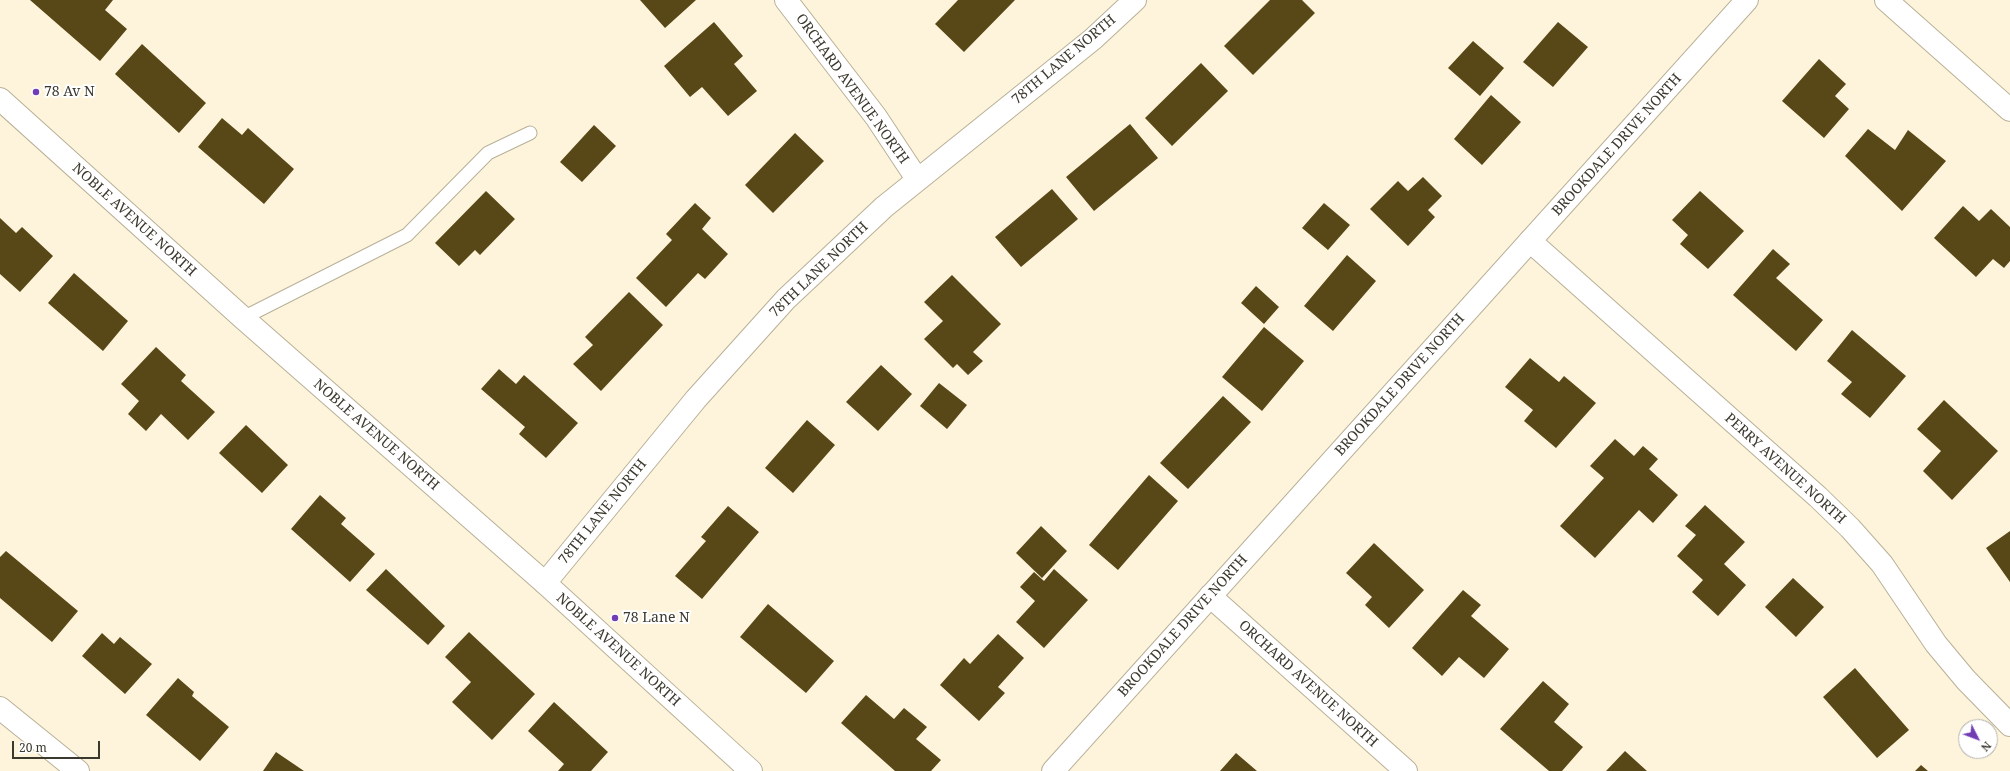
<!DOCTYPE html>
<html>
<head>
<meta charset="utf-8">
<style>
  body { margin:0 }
  #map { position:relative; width:2010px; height:771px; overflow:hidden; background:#fdf4db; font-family:"Noto Serif",serif }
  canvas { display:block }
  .north { position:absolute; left:1958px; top:719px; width:40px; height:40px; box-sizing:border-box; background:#fff; border:1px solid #b1afab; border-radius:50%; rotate:132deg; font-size:11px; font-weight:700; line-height:16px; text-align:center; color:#3b382e }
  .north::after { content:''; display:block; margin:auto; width:14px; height:18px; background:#713db4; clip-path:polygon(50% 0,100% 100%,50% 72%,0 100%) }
  .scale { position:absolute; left:12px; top:741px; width:88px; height:18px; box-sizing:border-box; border:2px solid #3b382e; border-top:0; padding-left:5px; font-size:12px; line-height:14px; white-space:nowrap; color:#3b382e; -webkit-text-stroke:3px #fff; paint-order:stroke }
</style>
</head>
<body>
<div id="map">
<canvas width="2010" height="771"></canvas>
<div class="north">N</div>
<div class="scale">20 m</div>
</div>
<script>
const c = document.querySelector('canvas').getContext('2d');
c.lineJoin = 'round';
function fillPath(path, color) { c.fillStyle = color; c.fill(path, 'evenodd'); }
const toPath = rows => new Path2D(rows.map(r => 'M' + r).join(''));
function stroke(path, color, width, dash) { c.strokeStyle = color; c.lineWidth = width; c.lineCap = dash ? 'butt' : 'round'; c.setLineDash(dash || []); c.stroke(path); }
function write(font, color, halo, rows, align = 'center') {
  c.font = font + ' "Noto Serif",serif'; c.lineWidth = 4; c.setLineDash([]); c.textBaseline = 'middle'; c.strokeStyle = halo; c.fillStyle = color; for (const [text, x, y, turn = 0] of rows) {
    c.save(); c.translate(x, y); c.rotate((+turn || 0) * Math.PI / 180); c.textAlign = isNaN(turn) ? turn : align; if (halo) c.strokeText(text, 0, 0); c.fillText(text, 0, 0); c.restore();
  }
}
const building = toPath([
  [30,0,113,0,105,10,127,29,100,61],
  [640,0,696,0,665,28],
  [958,0,1015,0,964,52,935,24],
  [1270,0,1302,0,1315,13,1253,75,1224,46],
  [714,22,743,56,734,64,757,91,728,116,702,87,690,97,664,66],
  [1558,22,1588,47,1553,87,1523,62],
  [1473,41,1504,68,1480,96,1448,68],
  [142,44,206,103,179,133,115,74],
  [1819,59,1846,84,1835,96,1849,109,1824,138,1782,101],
  [1201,63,1228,91,1172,146,1145,118],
  [1491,95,1521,122,1482,165,1454,139],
  [222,118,242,135,248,128,294,169,264,204,198,147],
  [1130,124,1158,158,1094,211,1066,177],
  [594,125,616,146,582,182,560,162],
  [1868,129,1895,150,1908,130,1946,161,1902,211,1845,156],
  [795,133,824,161,773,213,745,185],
  [1423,177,1442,196,1428,210,1435,217,1408,246,1370,209,1398,181,1408,191],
  [1052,189,1078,219,1021,267,995,237],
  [486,191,515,219,480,255,475,250,459,266,435,243],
  [1700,191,1744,231,1708,269,1680,244,1688,235,1672,220],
  [695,203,711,218,702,229,728,254,705,279,698,273,666,307,636,278,672,240,666,234],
  [1324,203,1350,225,1328,250,1302,228],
  [1963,206,1979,221,1991,209,2010,227,2010,261,2004,268,1993,259,1976,277,1934,238],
  [0,218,16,233,22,227,53,256,20,292,0,274],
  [1773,249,1790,264,1776,278,1823,320,1796,351,1733,295],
  [1347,255,1376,281,1333,331,1304,306],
  [74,273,128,321,103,351,48,303],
  [952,275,1001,324,973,352,983,361,968,375,957,364,953,368,924,339,943,321,924,302],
  [1256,286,1279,307,1264,324,1241,303],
  [629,292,663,325,601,391,573,364,593,345,585,337],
  [1264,327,1304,361,1262,411,1222,377],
  [1852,330,1906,376,1870,418,1841,394,1852,382,1827,361],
  [156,347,186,375,181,381,215,412,188,440,161,414,146,431,128,414,139,401,121,384],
  [1530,358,1559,382,1564,376,1596,403,1556,448,1524,421,1533,410,1505,387],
  [881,365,912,394,878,431,846,402],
  [499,369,516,384,524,375,578,423,546,458,519,434,525,427,481,389],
  [939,383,967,405,947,429,920,406],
  [1223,396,1251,422,1188,489,1160,463],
  [1944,400,1998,451,1952,500,1923,471,1941,451,1917,429],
  [807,420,835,445,793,493,765,468],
  [246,425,288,465,262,493,219,453],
  [1615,439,1634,456,1643,446,1658,459,1649,469,1678,495,1653,523,1639,510,1595,558,1560,526,1604,478,1590,466],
  [1149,475,1178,501,1118,570,1089,545],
  [320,495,346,518,341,524,375,554,350,582,291,529],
  [1705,505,1745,542,1724,564,1746,585,1718,616,1692,592,1703,580,1677,556,1696,535,1685,526],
  [728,506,759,532,702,599,675,576,706,541,701,537],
  [1041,526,1067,551,1042,578,1016,553],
  [2010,531,2010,582,1986,548],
  [1374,543,1424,590,1389,628,1365,605,1372,597,1346,573],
  [6,551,78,611,52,642,0,598,0,557],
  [386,569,445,626,428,645,366,590],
  [1054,569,1088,600,1044,648,1016,622,1035,601,1020,587,1034,572,1044,581],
  [1793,578,1824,607,1796,637,1765,607],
  [1463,590,1481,605,1471,616,1509,649,1484,678,1459,657,1442,676,1412,648],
  [768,604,834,661,806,693,740,637],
  [469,632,535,694,492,740,452,702,471,682,445,657],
  [102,633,114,644,120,637,152,664,125,694,82,656],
  [998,634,1024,658,998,687,1005,693,979,721,940,685,964,658,970,664],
  [1855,668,1909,730,1877,758,1823,697],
  [178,678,194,692,192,696,229,727,200,761,146,715],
  [1543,681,1569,704,1554,722,1583,747,1562,771,1549,771,1500,729],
  [866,695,894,719,904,708,927,727,916,739,941,760,931,771,895,771,841,723],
  [554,702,608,752,591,771,558,771,564,764,528,731],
  [1625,751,1647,771,1606,771],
  [276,752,304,771,263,771],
  [1236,753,1257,771,1220,771],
  [1921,765,1928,771,1915,771]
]);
const service = toPath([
  [243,318,407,235,488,153,530,133]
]);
const minor = toPath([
  [786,0,876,117,917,179],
  [1886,0,2010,110],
  [1530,241,1818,497,1850,528,1882,564,1936,644,1966,680,2010,725],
  [545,583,696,399,786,299,884,207,1093,39,1135,0],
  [1210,596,1406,771],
  [0,708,78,771]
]);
const tertiary = toPath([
  [0,99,243,318,545,583,751,771],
  [1053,771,1747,0]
]);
const markers = [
  [36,92,4,"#713db4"],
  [615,618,4,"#713db4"]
];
const streetNames = [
  ["78TH LANE NORTH",1064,60,-40],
  ["ORCHARD AVENUE NORTH",852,89,54],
  ["BROOKDALE DRIVE NORTH",1617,145,-48],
  ["NOBLE AVENUE NORTH",134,220,42],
  ["78TH LANE NORTH",819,270,-44],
  ["BROOKDALE DRIVE NORTH",1400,385,-48],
  ["NOBLE AVENUE NORTH",376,435,41],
  ["PERRY AVENUE NORTH",1785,469,42],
  ["78TH LANE NORTH",603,512,-51],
  ["BROOKDALE DRIVE NORTH",1183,626,-48],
  ["NOBLE AVENUE NORTH",618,650,42],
  ["ORCHARD AVENUE NORTH",1308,684,42]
];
const poiNames = [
  ["78 Av N",44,92],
  ["78 Lane N",623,618]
];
fillPath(building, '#594817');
stroke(service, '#b8b098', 15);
stroke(minor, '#b8b098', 24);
stroke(tertiary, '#b8b098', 24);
stroke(service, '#fff', 13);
stroke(minor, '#fff', 22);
stroke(tertiary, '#fff', 22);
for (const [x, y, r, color] of markers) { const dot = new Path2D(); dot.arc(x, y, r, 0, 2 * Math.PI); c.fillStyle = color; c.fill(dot); stroke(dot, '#fff', 1.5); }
write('14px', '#3b382e', '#fff', streetNames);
write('14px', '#3b382e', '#fff', poiNames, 'left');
</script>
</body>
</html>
